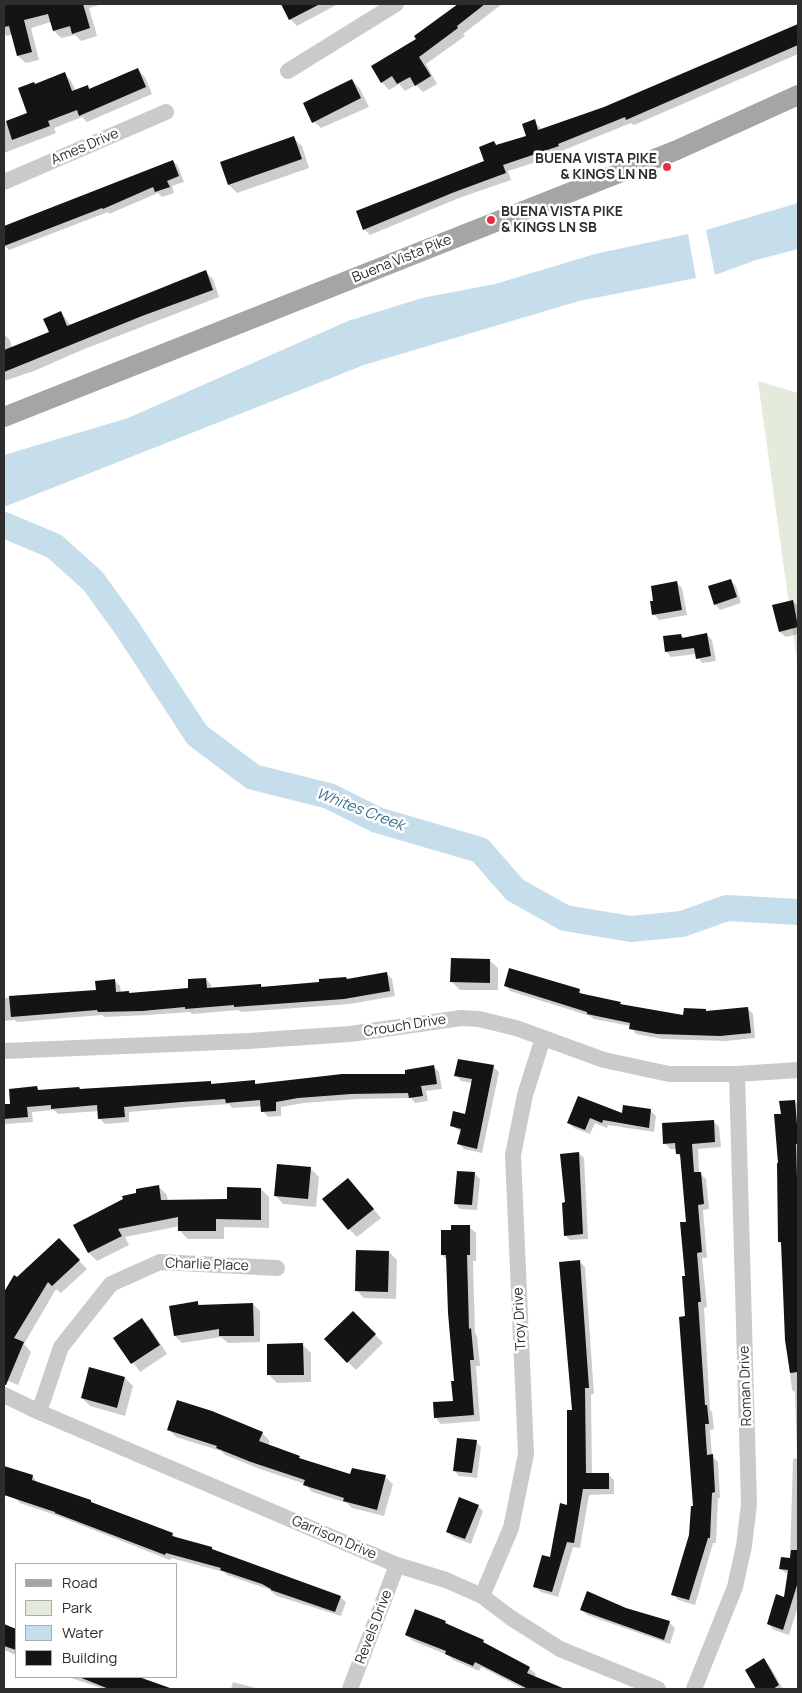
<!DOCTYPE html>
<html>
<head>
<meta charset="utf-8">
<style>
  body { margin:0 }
  #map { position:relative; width:802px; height:1693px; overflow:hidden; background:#fff; font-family:Manrope,sans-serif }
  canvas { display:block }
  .frame { position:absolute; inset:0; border:5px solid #2d2d2d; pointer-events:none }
  .legend { position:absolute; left:15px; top:1563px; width:162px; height:115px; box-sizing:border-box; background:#fff; border:1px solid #ababab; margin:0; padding:6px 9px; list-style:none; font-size:15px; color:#2d2d2d }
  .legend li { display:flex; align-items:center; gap:10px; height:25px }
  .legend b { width:25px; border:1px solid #ababab }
</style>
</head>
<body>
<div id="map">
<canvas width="802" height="1693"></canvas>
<div class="frame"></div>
<ul class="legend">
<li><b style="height:6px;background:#a5a5a5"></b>Road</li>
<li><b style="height:14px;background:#e4ebda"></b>Park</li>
<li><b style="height:14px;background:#c6deeb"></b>Water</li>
<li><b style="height:14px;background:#141414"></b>Building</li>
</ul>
</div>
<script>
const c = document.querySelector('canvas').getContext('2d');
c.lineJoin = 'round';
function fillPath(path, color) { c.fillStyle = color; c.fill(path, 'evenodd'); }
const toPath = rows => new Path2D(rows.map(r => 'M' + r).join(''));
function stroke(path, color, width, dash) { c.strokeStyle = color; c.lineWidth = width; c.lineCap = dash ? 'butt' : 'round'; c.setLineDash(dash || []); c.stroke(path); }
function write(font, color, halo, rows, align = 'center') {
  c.font = font + ' Manrope,sans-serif'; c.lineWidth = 5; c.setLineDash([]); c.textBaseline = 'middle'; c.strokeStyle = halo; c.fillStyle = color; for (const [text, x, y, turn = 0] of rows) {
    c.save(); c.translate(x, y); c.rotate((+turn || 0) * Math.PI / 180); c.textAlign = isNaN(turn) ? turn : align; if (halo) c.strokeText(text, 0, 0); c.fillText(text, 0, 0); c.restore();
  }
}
const green = toPath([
  [758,381,798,393,798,669]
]);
const water = toPath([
  [798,203,798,249,756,260,715,275,706,230],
  [688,234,696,278,579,301,364,365,4,507,4,455,128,418,348,321,422,298,495,284,595,254]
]);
const shadow = toPath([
  [4,4,102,4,89,8,97,36,81,41,75,35,61,38,54,31,51,22,31,28,39,60,26,63,18,56,13,34,7,36,4,33],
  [282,4,338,4,297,26,290,19],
  [460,4,502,4,463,34,465,36,426,64,437,84,423,92,416,85,405,91,399,84,389,90,382,82,418,39,416,36],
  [798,25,798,54,634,125,631,123,564,150,565,153,508,171,511,180,459,198,370,235,364,229,486,162,494,143,497,146,528,137,534,121,542,130,604,108],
  [138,70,145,77,152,94,87,122,82,117,54,128,56,133,4,153,4,123,29,114,35,85,65,74,71,81,76,91,87,87,91,90],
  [352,80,360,89,369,107,321,128,312,120],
  [293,138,302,146,309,168,237,193,229,185,222,163],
  [173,161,178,166,184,182,172,186,174,193,162,197,158,193,109,214,108,212,9,250,4,245,4,227],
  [206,272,213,279,219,297,82,350,34,371,4,381,4,334,10,340,12,348,50,333,61,312,71,326],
  [731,581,736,586,741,603,720,610,715,604],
  [677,583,682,588,687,615,659,620,654,614],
  [793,601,798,606,798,634,786,637,780,632],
  [681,635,684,638,707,635,712,640,716,661,702,663,696,654,671,657,666,651],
  [489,960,498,968,498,990,460,990,452,982],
  [386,973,392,979,395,996,350,1004,241,1012,238,1010,192,1014,190,1012,148,1015,104,1017,102,1015,17,1022,15,1020,4,1021,4,998,97,991,115,981,120,986,121,993,130,994,189,989,206,979,211,985,212,989,261,985,264,988,348,980],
  [505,985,579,990,584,996,620,1003,623,1006,685,1017,748,1009,753,1014,755,1038,726,1041,663,1039,636,1034,631,1026,594,1019,590,1016,510,991],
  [434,1067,439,1072,442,1089,426,1091,428,1101,415,1103,411,1098,357,1099,304,1103,281,1107,281,1116,268,1117,263,1111,262,1106,232,1108,229,1104,187,1107,129,1112,129,1122,105,1124,100,1119,99,1111,58,1114,54,1110,32,1112,33,1122,6,1124,4,1122,4,1105,11,1105,37,1088,40,1091,210,1082,213,1085,254,1082,257,1085,407,1075],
  [493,1067,499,1072,482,1153,464,1149,459,1144,461,1132,451,1125,466,1115,472,1083,461,1081,456,1075],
  [579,1097,623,1115,651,1111,656,1116,654,1132,608,1125,607,1128,595,1123,590,1134,574,1128,569,1123],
  [795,1101,798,1105,798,1606,789,1635,774,1630,768,1624,785,1599,789,1575,780,1569,790,1559,793,1459,797,1458,795,1392,792,1390,786,1339,782,1245,779,1242,782,1115],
  [713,1121,719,1127,721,1147,698,1149,699,1173,706,1179,709,1209,703,1210,707,1258,702,1258,707,1307,704,1308,710,1410,712,1412,714,1429,710,1430,712,1456,718,1462,720,1498,718,1498,716,1543,713,1543,695,1605,678,1600,673,1594,690,1535,694,1507,686,1317,688,1223,681,1158,677,1153,677,1149,670,1149,665,1143],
  [579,1153,584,1158,588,1239,570,1240,565,1235,567,1203],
  [311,1169,319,1177,316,1207,283,1204,275,1195],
  [458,1172,475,1174,480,1179,477,1210,460,1209,455,1203],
  [348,1179,381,1218,357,1237,349,1229],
  [158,1186,167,1195,168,1201,228,1200,261,1189,269,1197,269,1228,224,1227,224,1239,188,1239,180,1231,180,1226,125,1237,129,1245,97,1261,89,1253,75,1225],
  [469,1227,476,1233,476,1261,473,1261,475,1333,477,1336,480,1366,476,1366,480,1421,441,1424,435,1417,454,1402,455,1382,447,1260,442,1255,453,1232],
  [59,1240,87,1269,61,1293,56,1289,24,1344,31,1352,18,1385,4,1379,4,1294,14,1277,17,1279],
  [389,1252,397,1260,396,1299,364,1298,356,1290],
  [579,1261,585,1267,594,1394,591,1394,592,1474,608,1474,614,1480,614,1494,589,1495,580,1548,573,1547,558,1597,541,1592,535,1586,551,1559,568,1506],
  [198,1303,201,1306,253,1304,260,1311,260,1342,228,1343,221,1337,182,1343,175,1336],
  [353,1312,383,1343,356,1370,325,1339],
  [142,1320,150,1328,167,1354,140,1372,115,1338],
  [302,1344,311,1353,311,1382,277,1383,269,1375],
  [125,1378,133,1386,125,1416,90,1406,82,1398],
  [169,1430,262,1433,270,1441,268,1446,302,1460,351,1475,385,1477,393,1484,384,1516,352,1508,347,1503,312,1492,305,1484,260,1469,225,1455,221,1451,176,1437],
  [476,1441,481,1447,477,1478,459,1476,454,1470],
  [4,1468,33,1477,38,1483,131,1517,172,1534,177,1538,212,1548,216,1552,340,1597,346,1602,341,1616,277,1596,268,1589,227,1575,224,1572,171,1558,170,1560,58,1516,20,1503,14,1497,4,1494],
  [478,1506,483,1511,471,1544,453,1537,447,1531],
  [581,1609,625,1609,669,1622,675,1628,670,1644,587,1615],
  [445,1622,529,1668,536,1674,534,1677,559,1689,524,1689,481,1667,479,1671,453,1660,448,1655,413,1641,406,1635],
  [4,1625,16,1630,16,1655,4,1650],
  [763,1660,769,1665,783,1689,758,1689,747,1670],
  [68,1677,135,1677,165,1689,104,1689],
  [233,1682,256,1688,258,1689,231,1689]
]);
const river = toPath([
  [4,525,54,546,93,581,127,628,197,735,253,777,329,796,377,820,480,850,515,890,565,918,631,929,682,924,727,908,798,912]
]);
const building = toPath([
  [4,4,83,4,90,28,72,34,70,26,53,31,48,14,24,20,32,52,17,56,9,26,4,27],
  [281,4,320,4,289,20],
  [458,4,485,4,457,26,458,28,419,57,431,76,415,86,410,77,397,84,392,76,381,83,371,66,416,39,414,36],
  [798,24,798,45,626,120,625,117,558,144,559,146,503,165,506,173,452,193,363,230,356,211,484,161,479,147,494,141,496,145,526,136,522,124,535,119,538,130,604,107],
  [138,68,146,87,79,116,77,110,48,121,50,126,12,140,6,121,27,113,18,88,34,82,35,84,65,72,72,91,88,85,89,89],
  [352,79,361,98,312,123,303,103],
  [294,136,302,159,228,185,220,162],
  [173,160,179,176,167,181,170,187,155,192,153,187,103,209,102,208,4,246,4,226],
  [206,270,213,290,142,316,4,372,4,350,49,332,43,319,61,311,67,326],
  [731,579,737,597,714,605,708,586],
  [677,581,682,610,652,615,650,601,653,601,651,586],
  [793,600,798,627,779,632,772,605],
  [707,633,711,656,696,659,694,648,665,652,663,636,681,634,682,638],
  [451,958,490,959,490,983,450,982],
  [509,968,580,989,579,993,621,1002,620,1004,683,1015,684,1008,706,1009,706,1011,748,1007,751,1033,720,1036,657,1034,629,1029,630,1023,587,1014,587,1012,504,986],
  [387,972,390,991,344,999,234,1007,234,1005,185,1009,185,1007,142,1011,98,1012,97,1010,11,1017,9,996,96,990,95,981,115,979,116,992,129,991,129,993,188,988,188,979,206,978,207,988,261,984,261,987,319,982,319,979,346,977,347,979],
  [458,1059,494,1065,477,1149,457,1144,461,1129,450,1126,453,1111,465,1114,472,1079,454,1076],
  [434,1065,437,1084,421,1086,423,1096,409,1098,408,1093,351,1094,298,1098,276,1102,276,1111,261,1112,260,1100,226,1103,225,1099,181,1102,124,1107,125,1117,98,1119,97,1105,51,1109,51,1105,27,1107,28,1117,4,1119,4,1104,10,1104,9,1089,37,1086,38,1090,79,1087,80,1089,211,1081,211,1084,255,1080,255,1084,342,1074,405,1074,405,1070],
  [578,1096,622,1113,623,1105,651,1109,649,1128,603,1120,602,1123,590,1118,585,1130,567,1123],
  [795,1100,798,1137,798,1144,796,1144,798,1212,798,1372,790,1373,785,1340,781,1242,778,1242,777,1163,778,1163,774,1114,781,1114,779,1101],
  [714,1120,715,1142,692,1144,694,1172,701,1172,704,1204,698,1205,702,1252,697,1253,701,1302,698,1302,705,1405,707,1405,709,1424,705,1424,707,1455,713,1454,715,1492,712,1493,710,1538,708,1538,689,1600,671,1595,689,1535,691,1506,693,1506,679,1317,685,1316,682,1276,685,1276,680,1222,686,1222,680,1154,676,1154,675,1143,663,1144,662,1123],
  [579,1152,583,1234,564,1236,562,1203,565,1202,560,1154],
  [277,1164,311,1167,308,1199,274,1196],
  [457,1171,475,1172,472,1205,454,1204],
  [348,1178,374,1209,348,1230,322,1199],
  [159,1185,161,1200,227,1199,227,1187,261,1188,261,1220,216,1219,216,1231,178,1231,178,1217,118,1229,122,1236,88,1253,73,1225,123,1199,122,1196,136,1193,136,1189],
  [451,1225,470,1225,470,1255,467,1255,469,1329,471,1328,474,1360,470,1360,474,1415,434,1418,433,1402,453,1401,451,1381,454,1381,448,1313,446,1255,441,1255,441,1230,451,1230],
  [59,1238,80,1260,52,1286,48,1282,14,1338,24,1342,6,1385,4,1385,4,1292,14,1275,17,1277],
  [356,1250,389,1251,388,1292,355,1291],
  [580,1260,589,1388,585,1388,586,1473,609,1473,609,1489,583,1489,574,1543,567,1542,552,1592,533,1587,542,1555,550,1557,560,1503,567,1505,567,1410,572,1410,559,1262],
  [198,1301,198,1305,253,1303,254,1336,219,1336,219,1329,174,1336,169,1306],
  [353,1311,376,1334,347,1363,324,1339],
  [142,1318,160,1345,131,1364,113,1338],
  [303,1343,304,1375,267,1375,267,1344],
  [89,1367,125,1377,117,1408,81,1398],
  [177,1400,212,1411,263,1432,259,1441,300,1456,299,1458,350,1474,352,1468,386,1475,377,1510,343,1501,344,1498,303,1485,305,1480,251,1462,216,1448,217,1446,167,1430],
  [457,1438,477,1440,472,1473,453,1471],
  [4,1466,33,1475,32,1480,91,1500,91,1502,173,1533,172,1536,212,1547,212,1549,341,1596,335,1612,271,1590,271,1589,262,1584,220,1570,221,1568,166,1553,165,1555,55,1513,55,1512,4,1495],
  [459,1497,479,1505,465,1539,446,1532],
  [791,1550,798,1550,798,1582,783,1630,767,1624,776,1594,784,1597,788,1570,779,1569,781,1557,790,1558],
  [587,1591,626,1608,670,1621,664,1640,580,1610],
  [415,1609,446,1621,445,1623,484,1640,483,1642,530,1667,527,1673,565,1689,528,1689,475,1662,473,1666,445,1654,446,1651,405,1635],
  [4,1624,16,1629,16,1650,4,1646],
  [764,1658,779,1685,773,1689,756,1689,745,1670],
  [79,1677,139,1677,170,1688,109,1689]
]);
const minor = toPath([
  [288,71,396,4],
  [4,182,166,112],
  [4,1051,248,1041,350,1034,461,1018,479,1019,516,1028,604,1060,669,1074,737,1074,798,1070],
  [4,1395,39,1412,397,1565,446,1580,482,1596,511,1618,560,1649,658,1689],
  [39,1412,61,1347,111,1284,160,1262,277,1268],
  [482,1596,511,1528,526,1454,513,1155,525,1095,543,1038],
  [350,1689,397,1565],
  [694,1689,735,1587,744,1546,749,1504,737,1074]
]);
const major = toPath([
  [4,417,677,150,798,95]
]);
const markers = [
  [667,167,5,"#e33045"],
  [491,220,5,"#e33045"]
];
const streetNames = [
  ["Ames Drive",85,147,-23],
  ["Buena Vista Pike",402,259,-22],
  ["Crouch Drive",405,1026,-9],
  ["Charlie Place",207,1265,2],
  ["Troy Drive",520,1319,-93],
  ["Roman Drive",746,1386,-92],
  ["Garrison Drive",334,1538,23],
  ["Revels Drive",374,1627,-69]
];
const poiNames = [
  ["BUENA VISTA PIKE",657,159],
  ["& KINGS LN NB",657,175],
  ["BUENA VISTA PIKE",501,212,"left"],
  ["& KINGS LN SB",501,228,"left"]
];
const waterNames = [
  ["Whites Creek",360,810,21]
];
fillPath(green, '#e4ebda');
fillPath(water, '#c6deeb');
fillPath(shadow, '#0003');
stroke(river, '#c6deeb', 26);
fillPath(building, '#141414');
stroke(minor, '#cacaca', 16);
stroke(major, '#a5a5a5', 20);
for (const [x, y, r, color] of markers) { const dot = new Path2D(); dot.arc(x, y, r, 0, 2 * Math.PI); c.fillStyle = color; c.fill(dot); stroke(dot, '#fff', 2); }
write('14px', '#2d2d2d', '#fff', streetNames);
write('bold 14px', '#2d2d2d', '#fff', poiNames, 'right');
write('italic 15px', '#3c728e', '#fff', waterNames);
</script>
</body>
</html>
